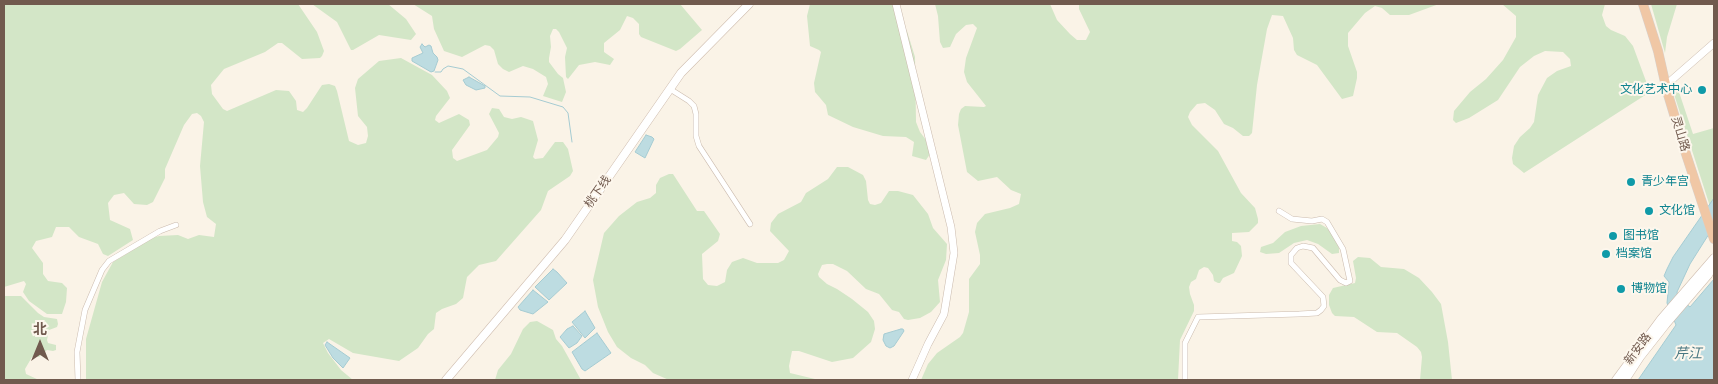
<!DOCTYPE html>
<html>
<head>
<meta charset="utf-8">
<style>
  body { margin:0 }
  #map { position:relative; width:1718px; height:384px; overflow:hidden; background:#faf3e7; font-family:"PT Sans Narrow","Noto Sans SC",sans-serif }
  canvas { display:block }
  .frame { position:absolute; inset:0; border:5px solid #715a4e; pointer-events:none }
  .north { position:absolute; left:15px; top:319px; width:50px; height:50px; -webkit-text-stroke:4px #fdf7ed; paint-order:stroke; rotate:0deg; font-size:14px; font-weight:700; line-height:20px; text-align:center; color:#715a4e }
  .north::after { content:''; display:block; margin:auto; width:18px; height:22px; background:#715a4e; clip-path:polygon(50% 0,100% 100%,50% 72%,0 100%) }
</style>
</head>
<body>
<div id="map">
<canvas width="1718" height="384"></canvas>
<div class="frame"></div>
<div class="north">北</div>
</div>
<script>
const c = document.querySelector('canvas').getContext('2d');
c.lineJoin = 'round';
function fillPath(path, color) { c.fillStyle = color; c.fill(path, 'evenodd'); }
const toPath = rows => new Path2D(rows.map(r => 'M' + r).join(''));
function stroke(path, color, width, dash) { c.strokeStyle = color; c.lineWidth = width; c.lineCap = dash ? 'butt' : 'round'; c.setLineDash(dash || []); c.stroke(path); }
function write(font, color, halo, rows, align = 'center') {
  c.font = font + ' "PT Sans Narrow","Noto Sans SC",sans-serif'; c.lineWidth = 4; c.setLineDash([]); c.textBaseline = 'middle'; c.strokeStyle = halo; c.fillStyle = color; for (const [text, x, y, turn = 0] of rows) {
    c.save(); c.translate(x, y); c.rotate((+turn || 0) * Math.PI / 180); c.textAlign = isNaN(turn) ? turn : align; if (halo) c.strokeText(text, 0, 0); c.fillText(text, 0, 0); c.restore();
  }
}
const green = toPath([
  [4,4,298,4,317,32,324,51,322,56,320,58,302,59,282,43,278,43,265,52,224,69,211,85,212,94,223,109,227,111,276,90,289,91,296,101,297,110,303,112,307,108,322,85,329,84,335,86,337,91,349,141,358,145,366,143,368,136,367,127,358,116,355,88,358,79,379,61,401,58,432,75,447,91,450,98,436,116,435,120,439,123,459,114,469,120,470,125,452,150,453,158,457,161,487,150,498,137,499,133,489,114,492,108,499,109,504,117,512,119,521,117,533,121,538,140,533,157,535,159,543,158,555,142,563,142,568,149,573,171,570,176,548,191,541,210,496,261,479,265,467,277,463,298,456,304,442,309,436,313,434,329,428,334,418,348,399,361,353,353,329,339,323,343,328,353,341,370,353,380,86,380,86,339,102,282,113,262,152,238,159,236,178,235,188,239,199,235,214,237,216,224,207,217,203,202,200,166,204,122,201,116,197,113,192,114,184,125,165,169,165,178,153,202,147,205,134,204,124,193,114,195,108,203,110,220,130,229,133,240,108,256,103,254,98,244,79,237,69,227,56,227,52,237,36,241,32,248,43,263,43,274,48,281,62,283,67,288,66,302,62,314,47,314,29,301,23,292,26,284,24,281,4,287],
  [312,4,388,4,406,19,416,34,411,40,379,35,353,50,351,50,337,22],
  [413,4,680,4,702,30,680,49,676,51,641,37,639,34,639,24,633,18,627,16,620,30,604,43,604,52,614,59,610,65,595,62,579,65,568,79,566,77,565,57,567,48,559,32,556,29,553,29,550,36,551,47,549,58,549,62,558,74,563,78,566,92,562,102,543,96,548,84,546,77,533,69,523,66,509,72,503,69,498,64,494,50,490,46,485,45,462,57,444,51,434,29,432,16],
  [810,4,896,4,896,20,907,31,915,57,916,122,920,132,926,140,930,154,926,160,912,156,914,142,906,137,883,136,853,127,828,115,826,105,815,92,814,83,821,52,819,50,810,46,807,16],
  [935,4,1050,4,1057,20,1070,34,1077,40,1086,40,1090,32,1079,9,1079,4,1439,4,1409,15,1390,15,1382,8,1375,6,1365,13,1348,33,1348,46,1357,72,1357,78,1353,96,1342,99,1317,65,1297,55,1294,50,1293,38,1283,16,1272,15,1267,29,1257,85,1252,133,1249,136,1243,136,1233,128,1224,124,1215,110,1205,103,1197,104,1190,112,1188,117,1192,125,1218,151,1241,193,1255,208,1258,219,1258,223,1249,232,1232,233,1232,241,1237,242,1241,246,1242,256,1234,273,1223,278,1220,283,1218,283,1214,281,1213,275,1208,268,1204,267,1199,270,1196,279,1191,282,1189,287,1190,294,1194,305,1194,311,1180,340,1178,380,921,380,928,364,937,353,960,337,963,333,969,312,969,279,980,264,980,255,975,232,977,223,985,214,1010,208,1019,204,1021,194,1011,190,997,177,978,181,967,172,958,125,959,114,961,109,965,106,984,107,986,106,967,82,964,72,966,58,977,28,973,24,966,25,956,34,950,47,943,48,940,42,938,16],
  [1502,4,1605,4,1602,15,1606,26,1611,30,1625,36,1633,46,1650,92,1524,173,1513,164,1512,158,1514,146,1520,137,1530,128,1534,122,1538,95,1547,78,1557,71,1571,66,1570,59,1563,52,1545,51,1534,56,1520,67,1498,100,1469,118,1456,123,1453,120,1454,111,1470,92,1486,79,1503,60,1516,37,1516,16],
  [1651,4,1677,4,1667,37,1665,53],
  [1678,89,1693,134,1714,128,1714,219,1673,91],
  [837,167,848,167,863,175,866,181,868,200,870,204,875,205,881,203,889,191,898,191,913,195,928,214,933,228,947,244,946,260,938,280,940,302,931,312,920,318,908,320,904,319,899,312,892,310,879,294,866,289,847,271,833,264,827,264,822,265,818,274,819,277,827,284,837,289,852,299,868,312,874,321,875,329,871,342,853,358,832,362,799,351,792,351,789,366,790,373,819,380,669,380,653,373,645,365,631,358,617,347,608,332,598,307,593,280,604,233,619,216,637,202,650,198,656,193,656,185,660,178,669,174,673,174,697,211,704,211,720,234,718,241,702,254,703,279,708,285,717,286,725,282,727,270,732,262,743,258,757,263,778,263,784,260,789,251,770,231,771,223,778,214,801,202,806,193,828,179],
  [1320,224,1327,228,1336,239,1339,248,1339,253,1332,254,1318,244,1307,240,1294,243,1279,253,1266,254,1260,252,1261,247,1273,243,1285,232,1301,226],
  [1358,257,1370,258,1381,267,1404,269,1419,278,1432,292,1441,304,1448,342,1452,380,1420,380,1422,357,1421,352,1417,347,1397,333,1377,332,1354,317,1335,316,1332,313,1329,305,1329,295,1333,288,1355,283,1356,278,1353,261],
  [4,296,21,296,38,313,44,317,57,319,58,324,57,327,49,330,47,340,48,343,56,345,56,350,53,351,47,350,39,357,32,357,25,369,26,374,39,380,4,380],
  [537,321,553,330,556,339,562,346,581,380,495,380,498,370,511,354,523,329,530,322]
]);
const water = toPath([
  [422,44,425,47,429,45,431,46,433,53,437,57,438,60,434,71,431,72,412,61,412,58,423,53,420,47,422,44],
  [469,77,485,86,485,88,476,90,466,85,463,80,469,77],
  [646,135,652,137,654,139,645,158,635,152,646,135],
  [1714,198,1714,226,1690,264,1677,292,1678,297,1690,307,1714,279,1714,380,1638,380,1676,325,1667,303,1669,282,1664,276,1667,269,1673,257,1714,198],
  [553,269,557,272,567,283,549,300,535,287,553,269],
  [533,290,548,302,533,314,520,310,518,307,533,290],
  [585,311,595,328,585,338,572,322,585,311],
  [573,326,582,336,577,343,569,348,560,337,567,329,573,326],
  [901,329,903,329,904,331,894,346,890,348,886,346,883,340,884,334,901,329],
  [597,333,611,353,585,371,582,369,572,352,597,333],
  [327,342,350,358,343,368,333,358,325,345,327,342]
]);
const stream = toPath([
  [435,72,441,72,443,69,448,66,463,69,500,96,530,97,563,107,568,113,572,142]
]);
const minor = toPath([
  [670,89,689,101,694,106,696,114,696,136,699,146,750,224],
  [78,380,77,352,85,310,102,270,109,261,160,231,176,225],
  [1185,380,1185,343,1198,317,1299,314,1317,313,1321,310,1324,306,1323,297,1291,263,1291,255,1297,248,1303,246,1313,248,1340,280,1346,283,1350,281,1343,249,1327,222,1322,219,1312,221,1292,219,1279,211]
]);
const tertiary = toPath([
  [896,4,951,227,954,253,944,314,928,344,912,380],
  [1666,85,1714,43]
]);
const secondary = toPath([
  [446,380,565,240,681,73,749,4],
  [1616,380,1661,319,1714,258],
  [1625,380,1640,357,1666,324,1708,275,1714,264]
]);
const trunk = toPath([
  [1643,4,1658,51,1667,91,1686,154,1714,239]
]);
const markers = [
  [1702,90,5,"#0f9aa8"],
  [1631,182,5,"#0f9aa8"],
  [1649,211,5,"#0f9aa8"],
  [1613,236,5,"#0f9aa8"],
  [1606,254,5,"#0f9aa8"],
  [1621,289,5,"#0f9aa8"]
];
const cultureNames = [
  ["文化艺术中心",1692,90,"right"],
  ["青少年宫",1641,182],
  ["文化馆",1659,211],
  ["图书馆",1623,236],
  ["档案馆",1616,254],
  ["博物馆",1631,289]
];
const streetNames = [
  ["灵山路",1680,134,73],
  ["桃下线",598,192,-55],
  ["新安路",1638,349,-53]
];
const waterNames = [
  ["芹江",1688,354]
];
fillPath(green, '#d3e6c7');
fillPath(water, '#bddce1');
stroke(water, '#a5cbd2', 1);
stroke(stream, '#a5cbd2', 1);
stroke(minor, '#cbbbae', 6);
stroke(tertiary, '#cbbbae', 8);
stroke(secondary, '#cfbdaf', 9);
stroke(trunk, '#d7d1cd', 10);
stroke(minor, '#fff', 5);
stroke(tertiary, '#fff', 7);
stroke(secondary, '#fff', 8);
stroke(trunk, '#f0c7a5', 9);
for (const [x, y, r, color] of markers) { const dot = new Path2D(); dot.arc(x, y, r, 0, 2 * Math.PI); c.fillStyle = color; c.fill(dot); stroke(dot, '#fdf7ed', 2); }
write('12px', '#0d838f', '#fdf7ed', cultureNames, 'left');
write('12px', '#715a4e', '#fdf7ed', streetNames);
write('italic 14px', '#4a7882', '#fdf7ed', waterNames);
</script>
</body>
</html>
